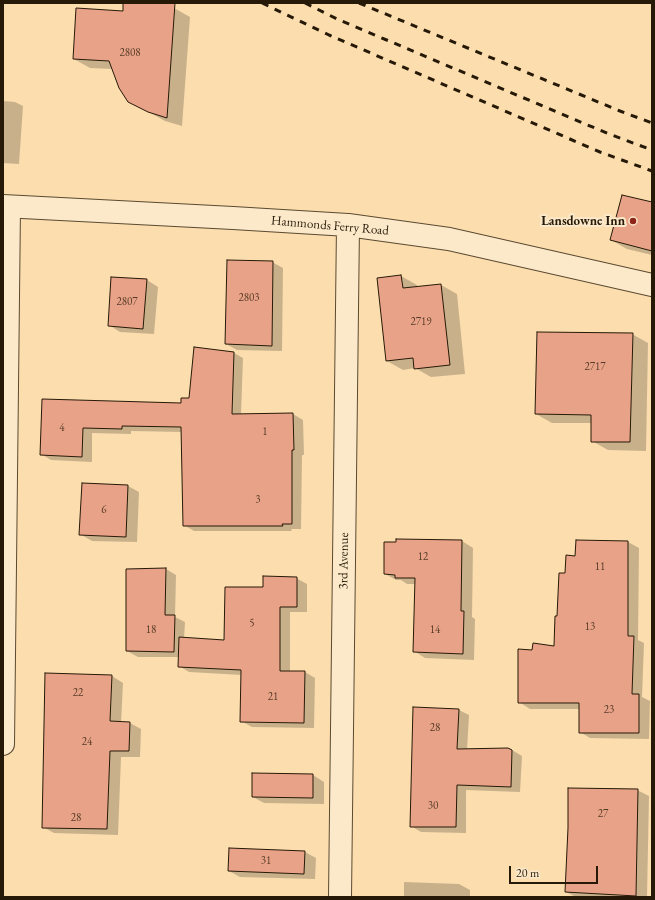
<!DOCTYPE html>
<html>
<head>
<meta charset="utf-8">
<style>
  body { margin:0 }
  #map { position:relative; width:655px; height:900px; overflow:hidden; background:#fbddae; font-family:"EB Garamond",serif }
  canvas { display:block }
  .frame { position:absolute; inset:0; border:4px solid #261907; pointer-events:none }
  .scale { position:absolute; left:509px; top:866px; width:89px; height:18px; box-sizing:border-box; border:2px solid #261907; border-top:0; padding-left:5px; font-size:12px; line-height:14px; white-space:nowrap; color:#261907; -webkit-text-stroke:3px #fce9ca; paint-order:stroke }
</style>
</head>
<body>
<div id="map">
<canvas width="655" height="900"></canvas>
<div class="frame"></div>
<div class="scale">20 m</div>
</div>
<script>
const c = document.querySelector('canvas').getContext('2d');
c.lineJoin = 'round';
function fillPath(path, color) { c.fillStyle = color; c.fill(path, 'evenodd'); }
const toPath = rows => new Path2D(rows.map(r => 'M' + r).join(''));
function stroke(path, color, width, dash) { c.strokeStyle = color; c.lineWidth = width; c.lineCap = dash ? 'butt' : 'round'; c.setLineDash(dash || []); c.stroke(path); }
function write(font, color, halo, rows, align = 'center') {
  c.font = font + ' "EB Garamond",serif'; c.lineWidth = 4; c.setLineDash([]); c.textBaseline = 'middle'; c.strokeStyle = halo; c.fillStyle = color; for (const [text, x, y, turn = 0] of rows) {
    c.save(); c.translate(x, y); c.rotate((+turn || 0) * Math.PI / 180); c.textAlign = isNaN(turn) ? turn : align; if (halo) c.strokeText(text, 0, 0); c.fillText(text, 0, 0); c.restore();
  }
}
const shadow = toPath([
  [124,3,165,3,190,17,182,126,165,121,145,110,113,69,90,68,74,59,124,12],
  [3,101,15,102,23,106,19,164,3,163],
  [652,203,652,255,627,249,611,240],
  [272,262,283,268,282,351,237,350,226,344],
  [401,276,417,285,417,287,441,285,457,294,465,374,431,377,415,368,403,370,387,361],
  [112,278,147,280,158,287,154,334,120,332,109,325],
  [632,334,648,343,646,451,608,450,592,441,592,423,552,423,536,414],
  [234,353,243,358,241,414,293,414,303,420,304,455,302,455,301,529,291,529,292,531,194,531,184,525,182,432,131,431,131,434,92,433,92,462,51,460,41,454,43,400,182,404,190,399],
  [83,484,128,486,139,492,137,542,92,541,80,534],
  [462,541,473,548,472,617,475,619,474,660,425,658,414,651,416,584,407,584,401,580,396,580,385,574],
  [577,541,628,542,639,548,638,640,644,643,642,697,650,701,649,739,590,738,580,732,580,709,530,709,519,702,533,651,555,648,558,617,566,574,576,557],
  [166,569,176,575,175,617,185,622,184,639,225,641,264,588,296,578,307,584,307,612,290,612,290,672,305,672,315,678,314,728,252,727,241,721,242,675,189,672,179,666,179,657,138,657,127,651],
  [112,676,123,683,121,723,130,723,141,729,140,757,121,757,118,835,54,833,43,827],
  [459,710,469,715,467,750,512,750,522,756,520,792,466,790,466,833,421,832,411,826],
  [313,775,324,782,324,804,264,803,253,797],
  [637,790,649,796,647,897,576,897,566,892],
  [305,852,316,858,315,879,240,877,229,871],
  [404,882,459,884,470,890,470,897,404,897]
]);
const building = toPath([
  [123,3,175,3,167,118,148,112,128,102,119,88,109,61,73,59,76,8,123,11,123,3],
  [622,195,652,202,652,251,610,240,622,195],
  [227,260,273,261,272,346,225,344,227,260],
  [401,275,403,288,441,284,450,365,414,369,413,358,386,361,377,278,401,275],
  [111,277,147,279,143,329,108,326,111,277],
  [537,332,633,333,630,442,591,442,591,415,535,414,537,332],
  [194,347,234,352,232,414,293,413,294,450,292,450,292,524,282,524,283,526,183,526,181,427,122,426,122,429,83,428,82,457,40,455,42,399,181,403,181,398,189,398,194,347],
  [82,483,128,485,126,537,79,535,82,483],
  [396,539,462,540,461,611,464,611,463,654,413,652,415,578,395,578,395,575,384,574,384,542,396,542,396,539],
  [576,540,628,541,628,636,634,636,632,694,639,694,639,733,579,733,579,703,518,703,518,649,532,650,533,643,554,646,555,616,557,616,559,573,565,573,566,555,575,556,576,540],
  [166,568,165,615,175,615,174,652,126,651,126,569,166,568],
  [263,576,297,577,297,607,280,607,280,671,305,671,304,723,240,722,241,670,178,667,179,637,224,640,225,587,263,587,263,576],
  [45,673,112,675,110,721,130,722,129,751,110,751,107,829,42,828,45,673],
  [413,707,459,709,457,749,508,748,512,750,511,787,457,785,456,827,410,827,413,707],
  [252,773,313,774,313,798,252,797,252,773],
  [568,788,638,789,636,896,565,892,568,828,568,788],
  [229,848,305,851,304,874,228,871,229,848]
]);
const minor = toPath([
  [3,744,9,207]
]);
const tertiary = toPath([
  [3,206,233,218,348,225,449,239,652,285],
  [340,897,348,225]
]);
const rail = toPath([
  [262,3,329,35,600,152,652,171],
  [305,3,337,19,609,134,652,150],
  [359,3,620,111,652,123]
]);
const markers = [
  [633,221,4,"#8f2418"]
];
const numberNames = [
  ["2808",130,53],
  ["2803",249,298],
  ["2807",127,302],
  ["2719",421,322],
  ["2717",595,367],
  ["4",62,428],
  ["1",265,432],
  ["3",258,500],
  ["6",104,510],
  ["12",423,557],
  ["11",600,567],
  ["5",252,623],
  ["13",590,627],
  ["18",151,630],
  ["14",435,630],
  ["22",78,693],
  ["21",273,697],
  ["23",609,710],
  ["28",435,728],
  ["24",87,742],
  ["30",433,806],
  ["27",603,814],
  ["28",76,818],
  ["31",266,861]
];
const poiNames = [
  ["Lansdowne Inn",625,221]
];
const streetNames = [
  ["Hammonds Ferry Road",330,226,5],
  ["3rd Avenue",344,561,-89]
];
fillPath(shadow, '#0003');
fillPath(building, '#e8a287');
stroke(building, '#261907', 1);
stroke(minor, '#5b4a31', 24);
stroke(tertiary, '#5b4a31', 24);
stroke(minor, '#fce9ca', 22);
stroke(tertiary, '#fce9ca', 22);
stroke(rail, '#261907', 3, [7, 7]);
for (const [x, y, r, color] of markers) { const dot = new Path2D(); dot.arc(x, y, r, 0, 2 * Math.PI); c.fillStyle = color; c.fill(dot); stroke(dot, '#fce9ca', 1.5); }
write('11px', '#563b27', null, numberNames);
write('bold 13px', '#261907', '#fce9ca', poiNames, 'right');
write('13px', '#261907', '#fce9ca', streetNames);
</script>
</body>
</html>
